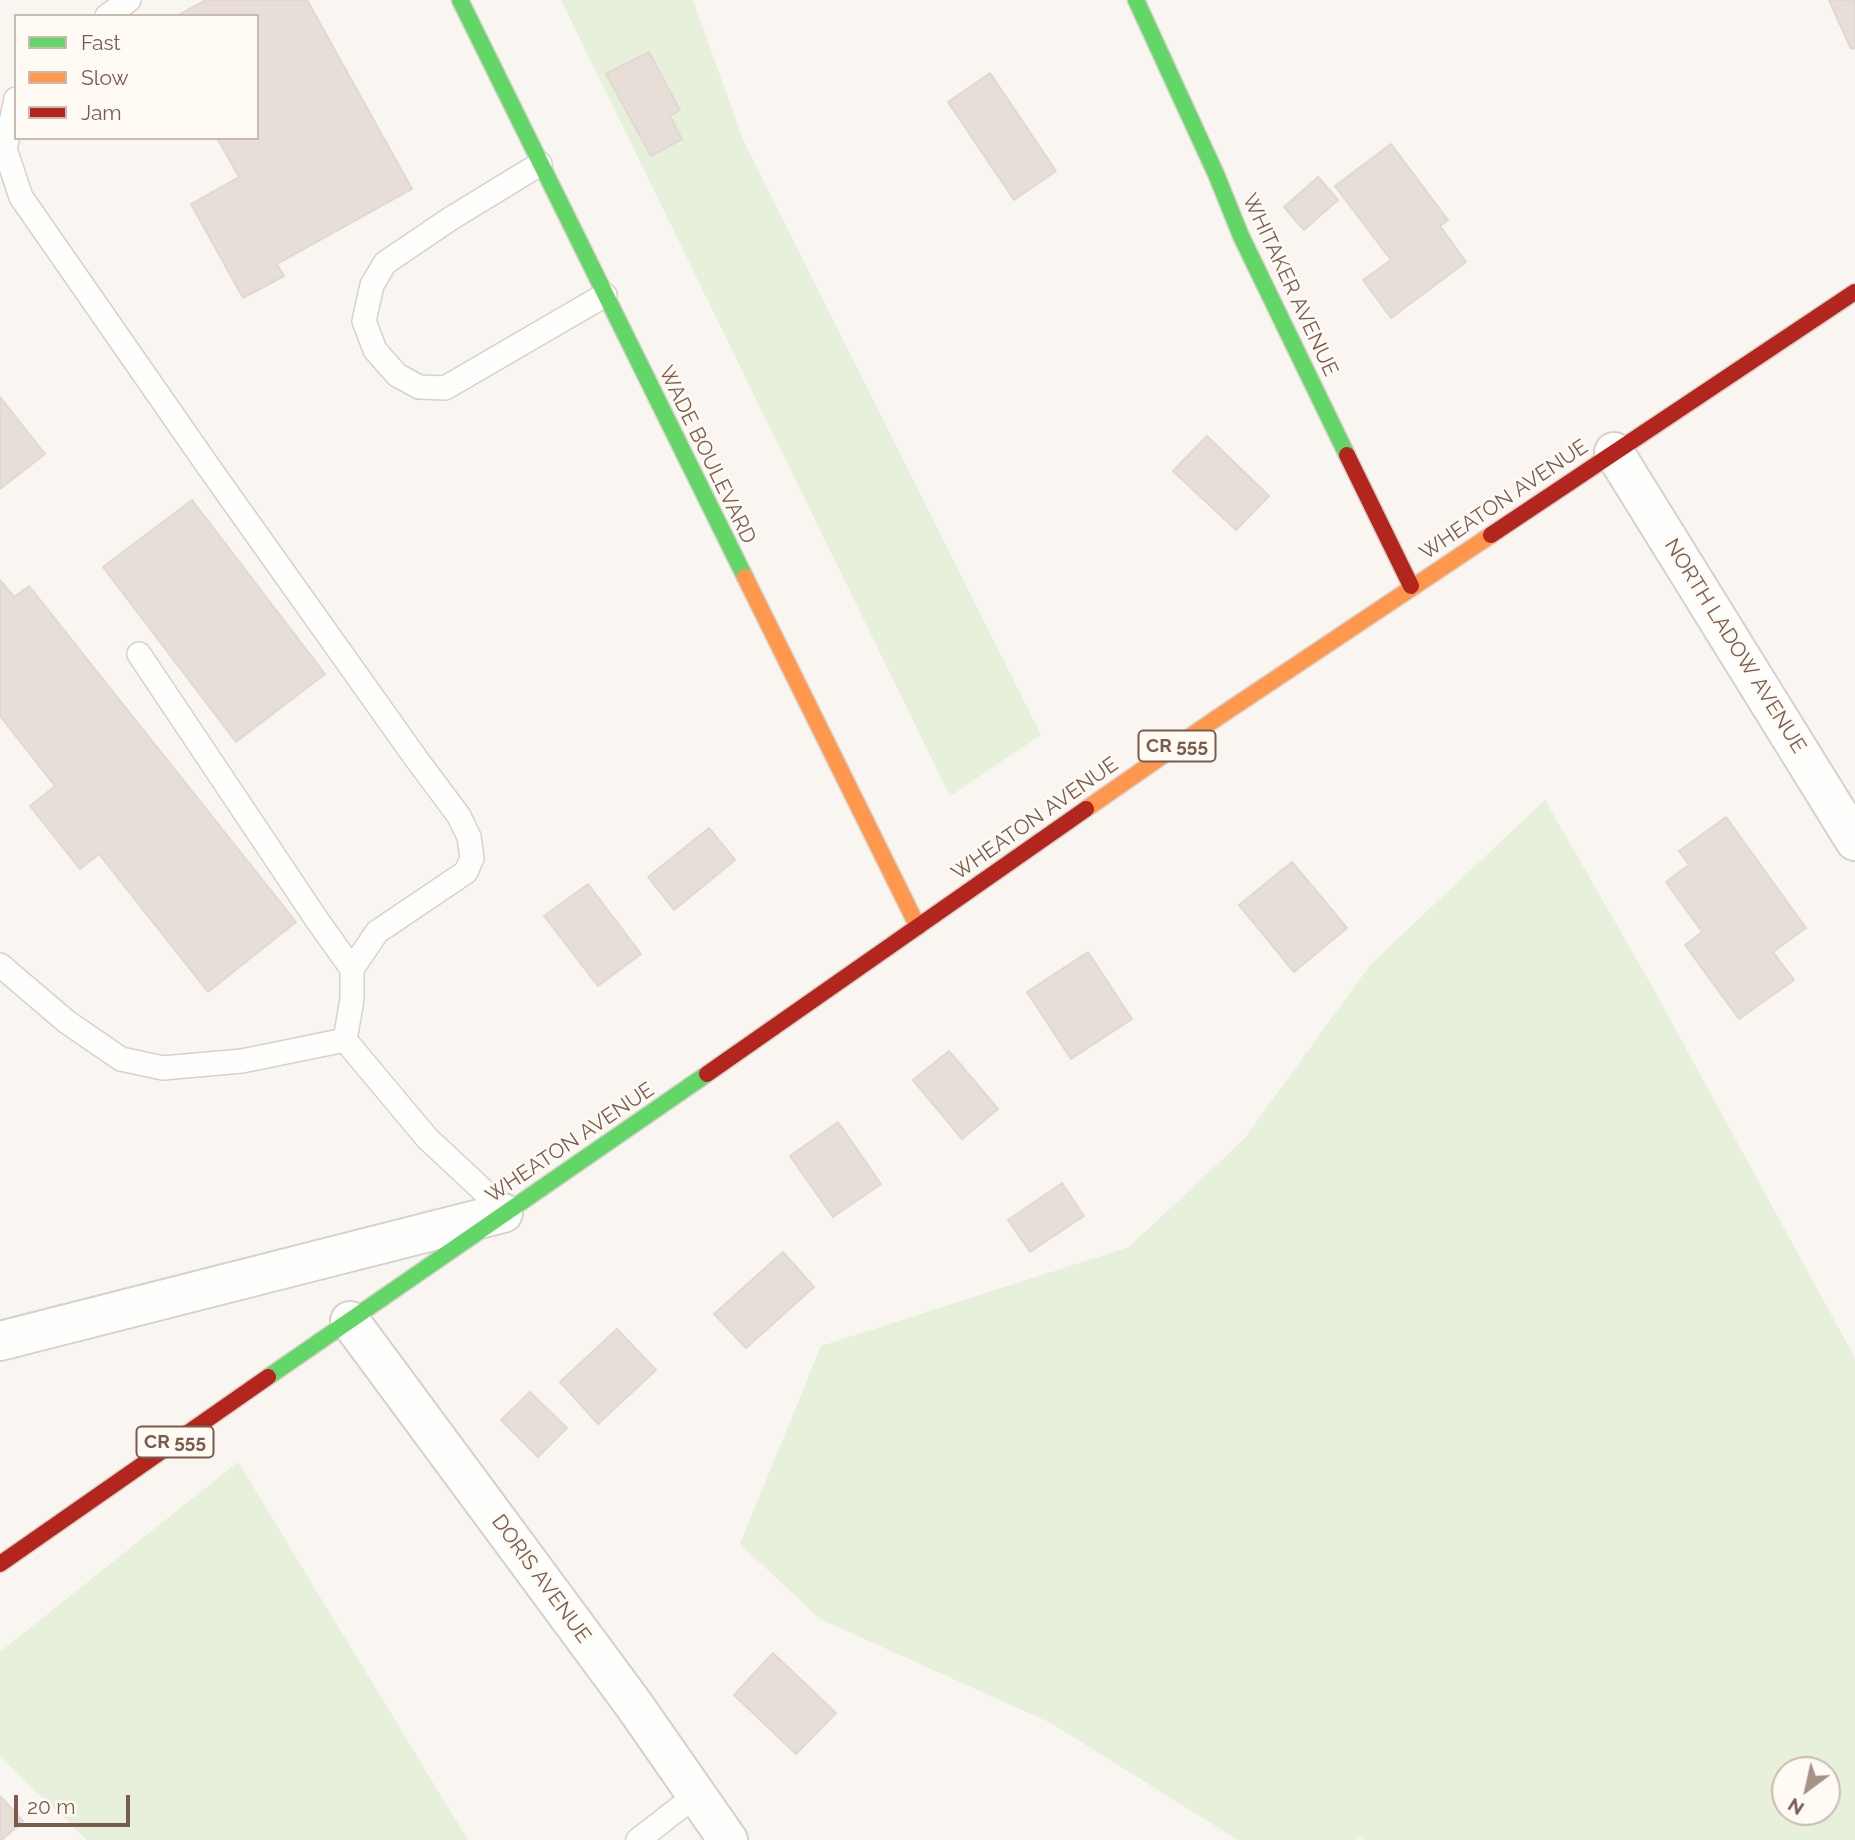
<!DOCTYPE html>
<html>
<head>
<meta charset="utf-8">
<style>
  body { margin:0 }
  #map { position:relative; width:1855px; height:1840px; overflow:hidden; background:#f9f5f0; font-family:Raleway,sans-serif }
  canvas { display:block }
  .legend { position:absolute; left:14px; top:14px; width:245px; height:126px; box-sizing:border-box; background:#fffaf3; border:2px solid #cabbb1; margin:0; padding:9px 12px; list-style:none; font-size:21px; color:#7a5c4d }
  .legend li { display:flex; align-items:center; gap:14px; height:35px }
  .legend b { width:35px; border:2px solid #cabbb1 }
  .north { position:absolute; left:1771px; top:1756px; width:70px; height:70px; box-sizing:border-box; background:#fffaf3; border:2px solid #cabbb1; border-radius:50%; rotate:213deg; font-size:19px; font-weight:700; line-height:28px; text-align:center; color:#7a5c4d }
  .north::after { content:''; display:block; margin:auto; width:24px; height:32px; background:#a69286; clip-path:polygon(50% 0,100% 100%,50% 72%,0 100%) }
  .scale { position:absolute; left:14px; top:1795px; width:116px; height:32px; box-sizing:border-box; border:4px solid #7a5c4d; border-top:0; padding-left:9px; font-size:21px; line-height:24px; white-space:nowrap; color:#7a5c4d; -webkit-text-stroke:5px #fffaf3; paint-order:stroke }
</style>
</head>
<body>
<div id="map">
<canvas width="1855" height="1840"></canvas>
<ul class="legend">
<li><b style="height:9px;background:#63d668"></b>Fast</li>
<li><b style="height:9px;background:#ff974d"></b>Slow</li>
<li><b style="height:9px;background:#b3261e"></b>Jam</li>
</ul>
<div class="north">N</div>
<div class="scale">20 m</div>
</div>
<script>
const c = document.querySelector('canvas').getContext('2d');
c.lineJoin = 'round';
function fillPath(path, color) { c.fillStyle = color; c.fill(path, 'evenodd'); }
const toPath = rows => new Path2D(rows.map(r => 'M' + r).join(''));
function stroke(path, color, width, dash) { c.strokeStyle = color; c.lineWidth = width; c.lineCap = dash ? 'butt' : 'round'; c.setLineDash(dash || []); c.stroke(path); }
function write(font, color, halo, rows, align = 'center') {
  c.font = font + ' Raleway,sans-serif'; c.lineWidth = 5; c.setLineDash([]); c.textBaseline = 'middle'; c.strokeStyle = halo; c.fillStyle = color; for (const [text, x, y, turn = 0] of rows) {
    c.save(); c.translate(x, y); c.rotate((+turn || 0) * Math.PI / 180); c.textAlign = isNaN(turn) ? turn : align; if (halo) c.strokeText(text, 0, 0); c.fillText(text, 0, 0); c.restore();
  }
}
const green = toPath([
  [561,0,693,0,743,140,1041,735,950,796],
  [1545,800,1649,981,1855,1358,1855,1840,1364,1840,1360,1838,1356,1840,1238,1840,1051,1723,820,1619,740,1544,821,1346,1129,1247,1244,1139,1371,964],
  [1827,1770,1827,1812,1785,1812,1785,1770],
  [238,1462,468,1840,87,1840,0,1757,0,1652]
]);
const building = toPath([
  [206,0,307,0,412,189,277,264,284,276,243,298,191,204,239,177,217,138,257,138,257,16,177,16,206,0],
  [1829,0,1855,0,1855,48,1851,49,1829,0],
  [649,52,680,110,670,116,682,139,651,156,606,74,649,52],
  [990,73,1056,171,1014,200,948,102,990,73],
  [1391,144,1448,220,1440,226,1466,262,1391,318,1363,280,1391,260,1335,186,1391,144],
  [1318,177,1338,200,1304,230,1284,207,1318,177],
  [0,397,45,454,0,489,0,397],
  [1207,436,1269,496,1236,530,1173,471,1207,436],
  [192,500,325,674,236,742,103,567,192,500],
  [0,580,14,597,29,586,296,922,208,992,99,854,80,869,30,806,55,786,0,716,0,580],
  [1726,817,1806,928,1773,952,1794,980,1739,1019,1685,945,1702,932,1666,882,1689,865,1679,851,1726,817],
  [709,828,735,860,674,910,648,877,709,828],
  [1292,862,1347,928,1294,972,1239,905,1292,862],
  [588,884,641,954,598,986,544,916,588,884],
  [1088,952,1132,1019,1071,1059,1027,992,1088,952],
  [949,1051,998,1109,962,1139,913,1080,949,1051],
  [838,1122,881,1184,833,1217,790,1156,838,1122],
  [1062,1183,1084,1216,1030,1252,1008,1220,1062,1183],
  [783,1252,814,1287,746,1348,714,1314,783,1252],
  [617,1329,656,1370,598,1424,560,1382,617,1329],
  [530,1392,567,1428,538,1457,501,1420,530,1392],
  [773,1653,836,1713,796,1754,734,1695,773,1653],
  [0,1796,23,1821,2,1840,0,1840,0,1796]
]);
const lane = toPath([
  [107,16,129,0],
  [16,99,5,149,21,197,208,466,415,757,459,816,469,837,472,858,466,872,377,932,352,969,352,999,345,1040,427,1138,506,1212],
  [540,164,450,219,385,263,372,285,364,321,375,350,397,375,419,387,445,388,605,295],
  [139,654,317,920,352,969],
  [0,965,67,1022,121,1059,163,1068,242,1061,345,1040],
  [638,1840,696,1795]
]);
const street = toPath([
  [1614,452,1855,841],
  [350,1321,634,1705,728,1840],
  [0,1341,503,1213]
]);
const fast = toPath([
  [460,0,745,577],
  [1136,0,1216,174,1241,236,1347,455],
  [268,1377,707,1074]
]);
const slow = toPath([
  [745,577,918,927],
  [1086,809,1214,720,1491,535]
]);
const jam = toPath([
  [1347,455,1411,586],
  [1491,535,1855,292],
  [707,1074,1086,809],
  [0,1564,268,1377]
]);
const shields = [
  [1177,746,77],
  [175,1442,77]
];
const shieldNames = [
  ["CR 555",1177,746],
  ["CR 555",175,1442]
];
const streetNames = [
  ["WHITAKER AVENUE",1290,285,65],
  ["WADE BOULEVARD",707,455,64],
  ["WHEATON AVENUE",1504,500,-34],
  ["NORTH LADOW AVENUE",1735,646,58],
  ["WHEATON AVENUE",1035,819,-35],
  ["WHEATON AVENUE",570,1143,-34],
  ["DORIS AVENUE",541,1579,54]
];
fillPath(green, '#e7f0db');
fillPath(building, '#e6ded7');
stroke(building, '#e2d8d2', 2);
stroke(lane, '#d7d1cb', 26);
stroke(street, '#d7d1cb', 42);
stroke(fast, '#d9d2cb', 19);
stroke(slow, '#d9d2cb', 19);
stroke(jam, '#d9d2cb', 19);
stroke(lane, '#fefefd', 23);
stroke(street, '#fefefd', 38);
stroke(fast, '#63d668', 16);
stroke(slow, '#ff974d', 16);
stroke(jam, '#b3261e', 16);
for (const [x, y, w] of shields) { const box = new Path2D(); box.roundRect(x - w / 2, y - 15.5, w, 31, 5); c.fillStyle = '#fffaf3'; c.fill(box); stroke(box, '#7a5c4d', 2); }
write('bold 19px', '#7a5c4d', null, shieldNames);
write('21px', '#7a5c4d', '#fffaf3', streetNames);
</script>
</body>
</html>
